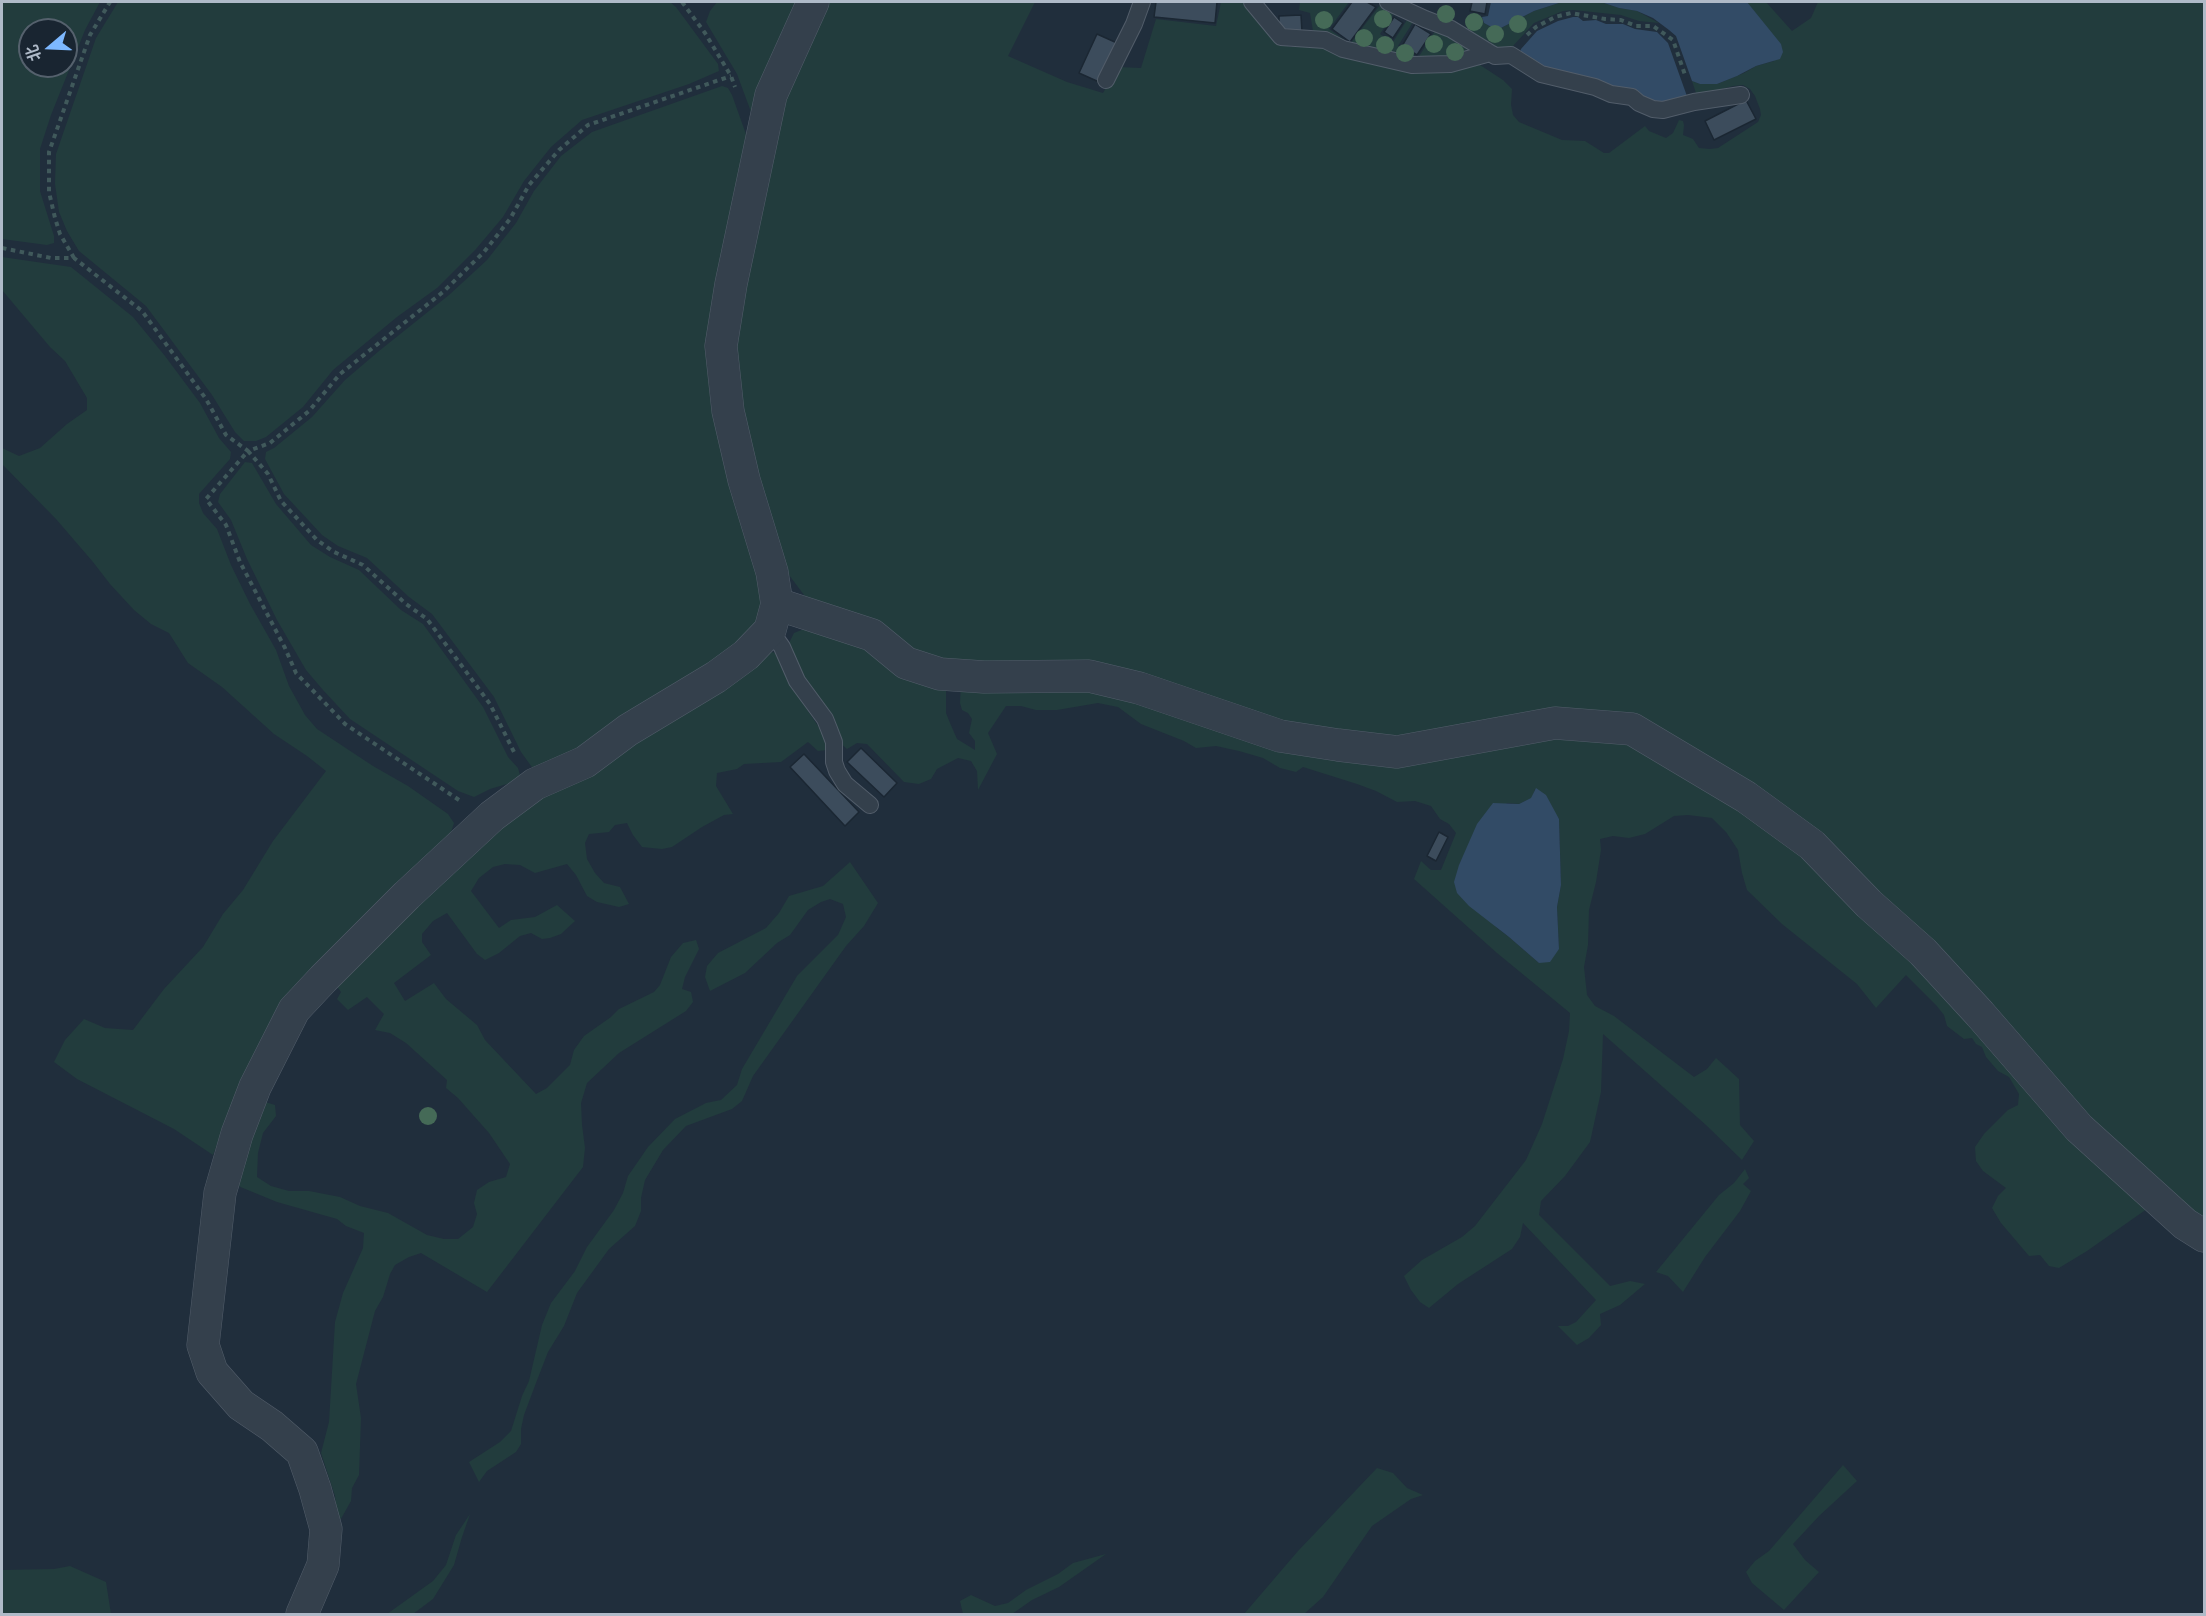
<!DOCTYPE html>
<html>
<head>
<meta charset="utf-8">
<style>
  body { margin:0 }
  #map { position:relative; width:2206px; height:1616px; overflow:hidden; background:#202e3c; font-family:"Golos Text","Noto Sans SC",sans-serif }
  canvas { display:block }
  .frame { position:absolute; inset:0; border:3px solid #afbac8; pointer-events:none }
  .north { position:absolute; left:18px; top:18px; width:60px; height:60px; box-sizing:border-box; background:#192531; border:2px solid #55616d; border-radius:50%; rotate:251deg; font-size:16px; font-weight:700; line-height:24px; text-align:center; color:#afbac8 }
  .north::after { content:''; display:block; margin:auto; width:21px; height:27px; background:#7db8ff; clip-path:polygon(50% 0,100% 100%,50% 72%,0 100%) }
</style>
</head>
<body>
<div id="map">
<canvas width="2206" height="1616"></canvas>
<div class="frame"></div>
<div class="north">北</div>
</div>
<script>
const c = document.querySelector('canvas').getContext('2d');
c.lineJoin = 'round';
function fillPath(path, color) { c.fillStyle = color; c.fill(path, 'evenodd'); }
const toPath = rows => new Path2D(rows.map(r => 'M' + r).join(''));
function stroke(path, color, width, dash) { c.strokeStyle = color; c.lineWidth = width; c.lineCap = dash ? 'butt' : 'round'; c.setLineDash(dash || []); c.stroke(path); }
const green = toPath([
  [2,2,100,2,85,30,51,115,40,149,40,191,54,236,54,243,47,245,2,239],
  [30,30,66,30,66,66,30,66],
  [118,2,670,2,676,7,718,64,719,71,689,84,582,120,551,147,524,181,503,217,476,249,437,288,397,317,333,370,303,407,266,437,256,441,244,441,235,432,212,395,146,306,79,251,67,231,59,212,55,184,56,154,96,38],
  [717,2,802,2,754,120,737,74,706,22,710,11],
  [825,2,1035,2,1008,56,1067,82,1103,93,1118,67,1141,68,1156,19,1216,26,1221,2,1246,2,1283,44,1290,47,1313,45,1337,51,1477,63,1503,80,1512,89,1511,105,1513,115,1519,122,1562,140,1585,141,1604,153,1609,153,1645,126,1649,131,1666,138,1673,133,1679,120,1683,121,1684,125,1683,135,1693,139,1699,148,1710,149,1718,148,1758,122,1761,115,1760,109,1755,96,1750,89,1743,85,1733,86,1697,96,1692,81,1700,84,1717,84,1744,73,1756,66,1774,61,1767,29,1747,2,1766,2,1792,31,1811,18,1818,2,2204,2,2204,1227,2141,1172,1928,946,1634,723,1397,745,1341,737,1202,701,947,666,807,599,783,567,745,449,733,335,768,146],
  [1300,2,1349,2,1329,29,1350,44,1380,5,1394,13,1380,34,1393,42,1407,20,1413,22,1398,46,1418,58,1435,31,1462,44,1469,53,1455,60,1411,61,1397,59,1369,48,1345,45,1313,31,1310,13,1299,10],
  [1562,2,1601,2,1619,8,1637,11,1659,23,1639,21,1621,15,1573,10,1563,11,1534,23,1513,46,1508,50,1502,51,1486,40,1470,33,1469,16,1482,17,1484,23,1497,30,1534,11],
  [722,86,728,88,732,95,747,137,725,283,766,591,752,634,578,755,534,770,521,752,494,697,432,614,409,597,367,558,338,546,322,535,284,494,265,459,266,452,274,448,312,417,345,380,379,351,449,295,487,260,516,223,534,191,561,156,592,132],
  [2,257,71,267,133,317,165,356,200,403,219,438,231,452,230,459,199,494,199,503,203,513,217,529,231,565,250,604,276,650,289,686,305,715,317,729,373,766,408,786,448,814,454,823,450,835,291,993,263,1036,242,1080,213,1155,174,1129,77,1079,54,1062,65,1040,84,1019,105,1028,133,1030,164,989,203,947,223,914,243,890,273,841,326,771,307,756,274,734,222,687,188,663,169,633,151,624,134,610,110,584,93,562,56,519,2,464,2,448,19,456,40,448,67,424,87,410,87,398,65,361,50,347,2,290],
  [245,462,252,463,276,504,311,545,330,557,359,570,401,610,423,624,483,707,508,757,518,768,520,775,517,781,490,789,474,797,458,791,350,719,323,690,306,670,277,620,247,559,231,520,218,502,220,494],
  [804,629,818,630,946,681,946,713,950,723,957,739,975,750,975,741,969,733,972,719,968,713,962,710,960,703,961,682,1086,684,1274,742,1628,737,1805,849,2154,1204,2087,1251,2059,1268,2049,1266,2040,1255,2029,1256,2001,1223,1992,1208,1998,1196,2006,1188,1983,1171,1976,1161,1975,1147,1984,1134,2008,1110,2018,1105,2019,1094,2009,1077,1998,1071,1986,1057,1982,1047,1976,1044,1972,1038,1964,1039,1947,1026,1944,1015,1936,1005,1906,975,1876,1008,1857,984,1782,924,1747,890,1742,873,1738,850,1726,832,1712,818,1688,815,1674,816,1645,834,1629,838,1613,836,1600,839,1601,850,1596,882,1589,910,1588,945,1584,967,1587,995,1595,1006,1614,1016,1694,1077,1707,1069,1716,1058,1739,1079,1740,1125,1754,1141,1742,1160,1706,1125,1603,1034,1601,1092,1590,1142,1565,1176,1541,1201,1539,1215,1610,1286,1630,1281,1645,1284,1620,1305,1600,1314,1601,1325,1589,1338,1577,1345,1558,1326,1568,1326,1576,1322,1596,1300,1523,1223,1520,1237,1512,1249,1458,1284,1429,1308,1420,1302,1411,1290,1404,1276,1422,1260,1462,1237,1475,1226,1526,1160,1542,1124,1563,1059,1569,1031,1570,1013,1497,953,1414,879,1421,861,1431,870,1441,870,1456,833,1449,824,1440,819,1431,806,1415,801,1397,802,1376,791,1357,784,1303,767,1296,772,1280,768,1263,758,1239,751,1216,746,1196,748,1184,741,1141,724,1118,707,1098,703,1057,710,1036,710,1021,706,1006,706,988,733,997,754,978,790,977,771,971,761,958,758,937,769,931,779,919,784,904,782,867,744,857,743,847,749,839,742,837,728,800,676,789,643,794,633],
  [1535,789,1559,819,1561,885,1557,907,1559,949,1539,963,1509,937,1497,928,1459,865,1468,848,1507,803,1519,804,1532,798],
  [771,652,776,653,804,705,826,738,827,750,818,751,808,742,781,762,744,764,737,769,717,773,716,786,733,814,724,815,702,827,672,847,662,849,642,847,633,835,627,823,615,825,609,832,589,834,585,843,587,859,595,873,604,883,620,887,629,904,619,907,597,902,587,896,576,875,567,864,535,873,520,865,505,864,493,867,479,878,471,891,499,928,511,920,535,917,557,905,575,921,561,934,550,938,542,939,531,933,520,936,499,953,485,960,477,954,447,913,433,921,422,934,422,942,431,955,394,983,405,1001,434,983,446,999,477,1025,485,1040,536,1094,547,1088,570,1065,574,1050,584,1036,611,1017,619,1009,654,992,660,985,671,957,683,943,696,940,699,949,685,977,682,989,691,992,693,1002,686,1011,619,1053,587,1083,581,1103,582,1125,585,1148,583,1167,487,1292,421,1253,409,1257,395,1265,390,1274,383,1297,375,1311,356,1384,361,1418,359,1475,352,1488,351,1501,338,1524,335,1496,321,1453,329,1422,335,1322,343,1293,363,1248,364,1233,346,1226,337,1219,277,1202,238,1186,241,1166,265,1102,275,1105,276,1116,263,1133,258,1153,257,1177,271,1186,289,1191,309,1191,340,1197,360,1206,388,1213,427,1235,444,1239,458,1239,473,1227,477,1214,474,1203,477,1190,489,1182,506,1177,510,1164,489,1133,458,1098,446,1088,447,1080,406,1043,390,1033,375,1030,384,1014,367,997,348,1010,337,999,341,992,334,983,483,835],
  [850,862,878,903,864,926,846,946,753,1076,742,1101,732,1109,686,1126,663,1150,645,1180,641,1198,641,1211,635,1226,609,1249,577,1293,564,1326,548,1352,536,1383,524,1415,521,1429,521,1444,516,1452,487,1471,479,1482,469,1462,500,1442,511,1431,522,1396,529,1381,542,1325,551,1303,575,1271,587,1247,614,1210,623,1193,628,1176,648,1147,675,1119,706,1103,721,1100,737,1085,742,1069,797,976,838,935,846,917,843,904,830,899,821,902,808,910,790,935,777,943,745,973,710,991,705,977,707,966,718,953,766,928,779,913,789,896,823,886],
  [1745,1169,1749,1178,1743,1184,1751,1191,1740,1211,1705,1257,1683,1292,1668,1276,1656,1272,1719,1195,1734,1183],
  [1843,1465,1857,1481,1819,1516,1793,1544,1805,1560,1819,1572,1784,1610,1752,1583,1746,1572,1755,1561,1769,1551],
  [1377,1468,1393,1473,1407,1488,1423,1495,1411,1499,1372,1526,1323,1597,1304,1614,1244,1614,1298,1551],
  [470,1514,462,1537,454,1565,433,1599,413,1614,387,1614,433,1581,446,1565,456,1535],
  [1106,1554,1059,1587,1032,1600,1012,1614,963,1614,960,1601,971,1595,995,1606,1008,1603,1026,1590,1058,1574,1073,1563],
  [70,1566,106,1582,111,1614,2,1614,2,1570,54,1569]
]);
const water = toPath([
  [1491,2,1562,2,1534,11,1497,30,1484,23,1482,17,1488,16],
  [1601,2,1747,2,1781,44,1783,52,1780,59,1756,66,1737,76,1717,84,1700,84,1692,81,1676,36,1669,30,1653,18,1637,11,1619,8],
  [1573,17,1578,17,1583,21,1596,20,1606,24,1623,24,1635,29,1657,32,1668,43,1688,99,1666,107,1539,69,1519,55,1521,49,1537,31,1558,21],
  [1536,788,1546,795,1559,819,1561,885,1557,907,1559,949,1550,962,1539,963,1509,937,1469,906,1457,893,1454,882,1459,865,1477,824,1493,803,1519,804,1531,798]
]);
const building = toPath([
  [1156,2,1217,2,1215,23,1154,17,1156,2],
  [1352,2,1367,2,1376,7,1350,42,1332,29,1352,2],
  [1472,2,1487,2,1485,14,1470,11,1472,2],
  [1301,15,1302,32,1279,33,1279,16,1301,15],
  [1394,17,1403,23,1393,38,1384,32,1394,17],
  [1415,24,1431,34,1417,55,1402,46,1415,24],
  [1097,34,1117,43,1099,82,1079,73,1097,34],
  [1746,100,1756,119,1714,140,1705,121,1746,100],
  [861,748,897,783,884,797,847,762,861,748],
  [804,754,859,812,845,826,790,767,804,754],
  [1439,832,1448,837,1436,861,1427,856,1439,832]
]);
const path = toPath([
  [682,2,705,33,731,76,735,87],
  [1527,35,1536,27,1555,17,1571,13,1605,19,1621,20,1636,26,1653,26,1673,40,1685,75],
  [2,248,51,258,74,258,142,311,206,399,226,435,248,451,270,443,309,411,340,374,443,292,484,252,510,219,529,185,559,150,588,125,731,76],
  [74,258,60,234,55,218,49,192,49,152,90,35,110,2],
  [459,800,345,724,296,673,285,648,240,562,226,525,206,499,248,451,268,474,281,501,317,540,334,552,363,565,406,604,427,619,490,704,515,754]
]);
const service = toPath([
  [1252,2,1281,37,1325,40,1343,49,1412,65,1450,64,1490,53],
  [1388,2,1425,19,1451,29,1495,56,1511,55,1541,74,1595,87,1611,94,1632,97,1639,103,1653,109,1663,110,1694,102,1741,95],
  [1106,80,1134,24,1142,2],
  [770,630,782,647,797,681,825,719,829,729,834,742,834,762,837,771,845,784,870,805]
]);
const minor = toPath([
  [777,604,872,635,906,663,940,674,984,677,1089,676,1139,688,1280,736,1338,745,1397,752,1555,723,1632,729,1746,797,1812,845,1869,904,1923,952,1980,1014,2079,1128,2185,1224,2204,1236],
  [302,1614,323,1565,326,1529,315,1489,302,1452,272,1426,241,1405,212,1372,203,1345,220,1193,237,1134,255,1087,294,1010,323,979,407,895,492,816,535,784,585,762,628,730,716,677,746,655,770,630,777,604,772,572,744,480,728,411,721,346,731,284,771,95,813,2]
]);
const trees = [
  [1446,14],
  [1383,19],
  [1324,20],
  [1474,22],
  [1518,24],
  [1495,34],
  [1364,38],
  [1434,44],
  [1385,45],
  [1455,52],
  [1405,53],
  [428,1116]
];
fillPath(green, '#223c3d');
fillPath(water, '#324b66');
fillPath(building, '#3c4c5c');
stroke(building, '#1b2733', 1.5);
stroke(service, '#525d6a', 18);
stroke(minor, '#525d6a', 33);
stroke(path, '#40595b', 4, [4.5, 4.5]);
stroke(service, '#34404c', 16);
stroke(minor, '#34404c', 32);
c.fillStyle = '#456a57';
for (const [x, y] of trees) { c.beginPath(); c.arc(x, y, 9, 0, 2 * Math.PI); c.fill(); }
</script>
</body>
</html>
